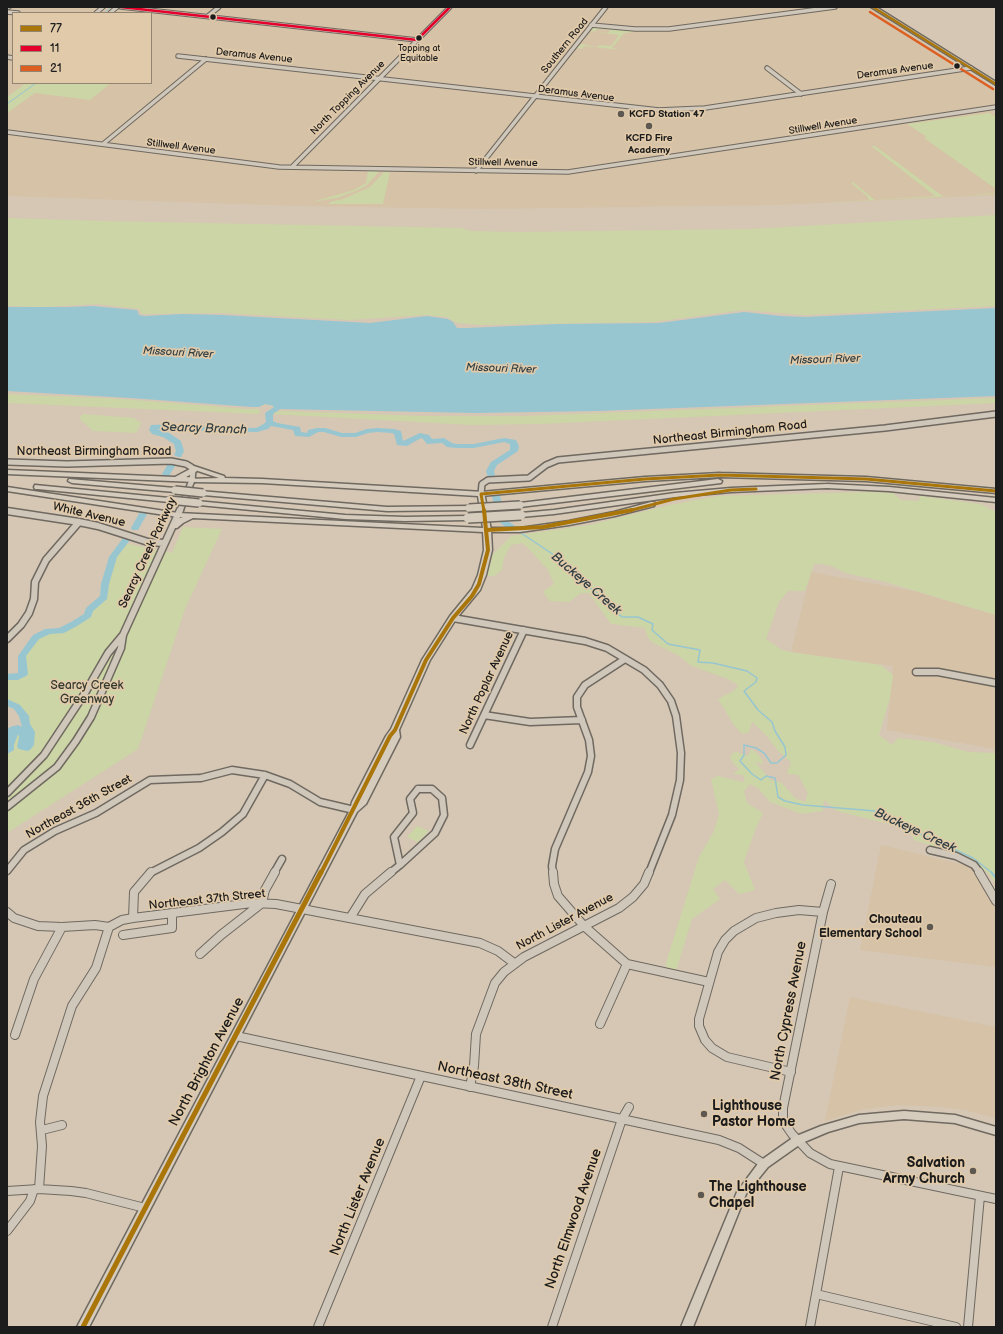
<!DOCTYPE html>
<html>
<head>
<meta charset="utf-8">
<style>
  body { margin:0 }
  #map { position:relative; width:1003px; height:1334px; overflow:hidden; background:#d5c7b4; font-family:"Balsamiq Sans",sans-serif }
  canvas { display:block }
  .frame { position:absolute; inset:0; border:8px solid #1c1c1c; pointer-events:none }
  .legend { position:absolute; left:12px; top:12px; width:140px; height:72px; box-sizing:border-box; background:#e1caaa; border:1px solid #928471; margin:0; padding:5px 7px; list-style:none; font-size:12px; color:#1c1c1c }
  .legend li { display:flex; align-items:center; gap:8px; height:20px }
  .legend b { width:20px; border:1px solid #928471 }
</style>
</head>
<body>
<div id="map">
<canvas width="1003" height="1334"></canvas>
<div class="frame"></div>
<ul class="legend">
<li><b style="height:5px;background:#aa760a"></b>77</li>
<li><b style="height:5px;background:#e4002b"></b>11</li>
<li><b style="height:5px;background:#dd5e21"></b>21</li>
</ul>
</div>
<script>
const c = document.querySelector('canvas').getContext('2d');
c.lineJoin = 'round';
function fillPath(path, color) { c.fillStyle = color; c.fill(path, 'evenodd'); }
const toPath = rows => new Path2D(rows.map(r => 'M' + r).join(''));
function stroke(path, color, width, dash) { c.strokeStyle = color; c.lineWidth = width; c.lineCap = dash ? 'butt' : 'round'; c.setLineDash(dash || []); c.stroke(path); }
function write(font, color, halo, rows, align = 'center') {
  c.font = font + ' "Balsamiq Sans",sans-serif'; c.lineWidth = 3.5; c.setLineDash([]); c.textBaseline = 'middle'; c.strokeStyle = halo; c.fillStyle = color; for (const [text, x, y, turn = 0] of rows) {
    c.save(); c.translate(x, y); c.rotate((+turn || 0) * Math.PI / 180); c.textAlign = isNaN(turn) ? turn : align; if (halo) c.strokeText(text, 0, 0); c.fillText(text, 0, 0); c.restore();
  }
}
const built = toPath([
  [7,7,869,7,996,90,996,106,985,108,996,115,996,195,777,205,482,209,299,206,7,196],
  [13,13,151,13,151,83,13,83],
  [811,572,913,591,996,615,996,749,887,730,893,666,791,652],
  [881,845,977,868,996,903,996,967,860,950],
  [850,997,996,1027,996,1118,965,1110,944,1107,899,1105,864,1109,825,1121]
]);
const green = toPath([
  [594,27,631,30,635,32,624,33,612,48,621,50,584,46,582,49,577,48,582,44,596,47,600,45,611,46,619,35,602,33,600,32,608,33,610,30,599,29,594,31,596,32,591,31],
  [26,83,111,83,90,100,35,93,7,113,7,102,9,100,7,99,7,97],
  [989,113,996,117,996,189,924,138,927,137,907,124],
  [871,146,875,146,944,197,996,193,996,194,820,203,869,200,867,196,851,183,853,182,875,200,935,196],
  [368,171,378,171,378,173,366,186,358,190,337,198,312,202,354,190,366,183],
  [384,172,390,172,383,204,329,204,330,202,343,199,370,187],
  [996,215,996,306,805,315,743,310,653,322,479,325,457,323,446,317,426,315,349,320,222,313,142,314,139,309,98,304,44,307,7,306,7,218,101,221,461,228,471,231,517,232,750,229],
  [7,394,121,399,247,409,260,409,259,414,7,403],
  [996,398,996,403,540,424,471,425,272,414,273,413,281,411,423,416,522,416],
  [83,414,134,418,141,423,136,433,93,431,79,418],
  [868,492,893,493,901,500,919,501,920,496,980,504,996,512,996,615,882,581,845,573,832,566,822,564,814,564,805,591,788,591,779,602,766,639,782,650,791,652,881,665,893,675,890,698,879,735,892,745,898,738,933,742,968,752,996,753,996,884,989,874,966,856,914,840,909,829,837,811,824,800,823,811,802,814,770,802,759,789,750,784,744,791,747,803,763,813,755,830,744,862,755,890,739,894,725,880,713,889,720,899,692,919,676,971,665,966,699,857,714,831,719,814,711,779,718,776,743,782,745,779,743,775,733,774,739,769,733,763,730,757,734,752,737,752,748,756,751,749,758,754,764,764,755,762,771,780,782,783,795,798,805,802,808,793,798,775,787,774,791,762,778,751,767,736,752,722,749,732,742,734,734,725,718,699,735,690,738,685,728,679,692,666,679,656,650,641,644,628,611,624,589,593,581,593,569,602,550,601,543,592,554,584,548,570,528,548,522,543,511,545,504,558,502,570,494,576,487,576,493,554,511,536,589,525,670,505,718,496],
  [183,527,222,529,185,609,138,749,7,833,7,751,9,750,9,745,13,736,13,729,18,728,22,733,24,737,22,747,27,748,29,745,30,732,25,724,24,716,17,707,7,702,7,677,18,677,23,674,22,656,36,637,48,631,61,631,74,624,88,615,89,610,104,597,105,584,113,557,124,543,172,553],
  [417,826,429,831,418,842,407,837]
]);
const water = toPath([
  [93,306,137,310,139,315,145,316,183,314,222,315,370,323,427,316,448,319,453,322,457,328,467,328,558,324,659,323,744,312,781,316,806,317,996,308,996,396,598,411,475,413,278,409,274,406,265,404,259,407,252,407,130,398,7,391,7,307,68,307]
]);
const streamFar2 = toPath([
  [104,13,110,8],
  [7,104,36,83]
]);
const streamFar1 = toPath([
  [521,533,560,559,571,575,596,592,601,599,622,617,638,617,653,624,652,630,668,644,700,650,698,662,713,663,747,671,757,678,756,682,744,691,758,710,772,722,775,731,785,747,786,755,777,763,771,763,764,753,756,748,744,745,744,755,740,761,752,774,761,780,766,776,775,778,778,797,785,801,803,805,875,811,887,820,900,822,920,834,973,858,992,873]
]);
const stream = toPath([
  [991,872,996,878]
]);
const river = toPath([
  [270,399,276,399,283,407,273,414,273,421,277,423,300,427,301,432,307,433,308,430,317,428,325,428,342,433,355,433,367,429,377,428,394,429,401,431,403,441,420,433,429,435,432,439,444,438,452,443,457,444,474,444,504,438,516,440,519,446,518,451,497,465,494,471,495,475,491,477,488,477,486,471,491,462,510,450,510,444,504,442,474,448,457,448,447,447,442,443,427,444,423,439,421,438,407,446,397,445,394,434,392,433,377,432,368,433,356,437,341,437,324,432,318,432,309,437,295,436,293,430,271,426,268,429,257,432,183,430,172,428,157,429,169,433,181,441,184,451,181,457,178,457,174,455,176,451,174,444,163,437,152,434,149,430,151,425,172,424,183,426,256,428,262,425,266,422,265,413,274,407,269,401,270,399],
  [168,464,174,464,175,466,169,476,163,476,162,474,168,464],
  [493,494,499,494,500,496,506,520,514,525,515,527,514,529,508,529,498,521,492,496,493,494],
  [140,512,146,512,147,514,138,530,132,530,131,528,140,512],
  [123,538,126,538,130,540,117,557,109,584,107,599,93,611,91,617,77,626,64,633,50,634,39,639,26,656,28,674,26,676,18,680,7,680,7,674,18,673,18,656,33,635,45,629,59,628,71,622,84,614,86,608,100,596,101,584,109,557,123,538],
  [7,699,20,705,29,716,30,724,35,732,34,745,30,750,27,751,19,749,17,747,19,737,18,734,14,745,14,750,7,754,8,729,10,727,18,725,22,727,19,716,14,709,7,706,7,699]
]);
const minorFar3 = toPath([
  [7,7,9,7],
  [121,7,417,40],
  [7,12,18,13],
  [96,13,103,7],
  [110,13,117,7],
  [208,16,219,7],
  [591,25,635,29,669,29,835,7],
  [178,56,659,110,705,108,971,68],
  [7,57,13,58],
  [767,68,801,94],
  [7,132,279,167,568,172,996,107],
  [103,144,206,59],
  [292,167,450,7],
  [476,171,606,7]
]);
const minorFar2 = toPath([
  [7,462,67,464,171,461,186,464,191,467,193,471,192,480,180,511],
  [481,494,482,484,488,480,529,478,546,465,558,460,885,428,996,414]
]);
const minorFar1 = toPath([
  [7,511,79,522,98,526,148,542,164,543],
  [453,618,585,641,607,648,644,670,660,685,671,701,676,716,681,753,680,780,672,815,649,873],
  [7,639,21,625,29,613,34,599,35,582,46,560,79,522],
  [916,672,938,672,996,683],
  [484,715,530,722,582,720],
  [470,745,524,630],
  [418,789,432,789,442,798,444,815,435,833,400,865,394,837,413,813,410,799,418,789],
  [7,793,44,755,85,693,108,653,123,635,180,510],
  [7,807,57,767,76,741,91,717,121,648,123,635],
  [930,850,956,856,974,865,980,873],
  [7,871,24,850,55,831,96,813,150,780,201,778,232,770,265,775,290,784,320,802,354,810],
  [150,873,199,848,222,832,243,814,265,775],
  [274,873,282,859],
  [390,873,400,865],
  [553,873,552,866,555,849,588,772,591,756,589,740,577,707,577,697,585,685,625,659]
]);
const minor = toPath([
  [553,872,554,884,558,896,584,926,627,964,709,982],
  [979,872,996,901],
  [831,884,823,912,783,1108,783,1121,792,1134,810,1153,830,1164,996,1199],
  [7,912,14,918,38,926,62,927,95,925,109,927,122,920,133,918,252,903,276,904,480,943,498,951,514,963],
  [133,918,134,892,151,872],
  [350,918,365,894,391,872],
  [123,935,172,928,172,914],
  [200,954,221,935,262,903,265,890,275,872],
  [600,1024,627,964],
  [15,1035,34,979,62,927],
  [236,1036,719,1140,739,1148,764,1164],
  [791,1072,727,1057,712,1048,705,1040,699,1026,699,1019,718,952,725,940,734,931,756,918,776,913,799,910,823,912],
  [470,1087,474,1066,476,1034,495,983,504,972,524,957,619,908,633,897,644,884,649,872],
  [42,1130,62,1125],
  [39,1189,42,1146,40,1122,43,1096,72,1006,96,968,109,927],
  [7,1191,39,1189,71,1191,86,1193,145,1208],
  [7,1231,30,1201,34,1189],
  [816,1294,956,1327],
  [318,1327,421,1076],
  [552,1327,622,1119,629,1107],
  [810,1327,839,1167],
  [968,1327,980,1196]
]);
const major = toPath([
  [871,7,876,7,996,82,996,85,871,7],
  [191,465,224,476,225,478,262,479,484,492,491,530,492,550,486,575,480,590,456,619,430,660,399,730,400,737,366,804,357,812,89,1327,77,1327,350,810,352,802,386,736,391,729,422,660,450,616,472,589,478,575,484,550,483,532,193,518,183,523,177,528,171,528,170,526,171,524,177,519,183,517,175,517,174,515,178,513,483,528,478,496,262,483,192,482,188,480,190,479,219,478,189,468,188,467,191,465],
  [904,1111,955,1115,996,1127,996,1135,955,1123,904,1119,859,1123,828,1132,802,1143,768,1167,746,1194,693,1327,681,1327,737,1192,760,1161,794,1137,821,1126,859,1115,904,1111]
]);
const highway = toPath([
  [190,469,196,469,197,471,186,477,195,478,196,480,195,482,7,474,7,470,175,477,190,469],
  [720,473,866,477,996,489,996,493,866,481,720,477,645,481,481,496,477,494,481,492,645,477,720,473],
  [69,479,175,488,179,490,175,492,72,483,68,481,69,479],
  [718,479,722,481,721,483,520,507,516,505,520,503,718,479],
  [827,484,889,487,996,498,996,502,889,491,827,488,731,492,675,497,554,514,521,517,517,515,521,513,554,510,675,493,731,488,827,484],
  [35,485,169,498,173,500,169,502,38,489,35,489,34,487,35,485],
  [7,487,178,513,182,515,178,517,7,491,7,487],
  [200,491,387,507,469,506,473,508,469,510,387,511,203,495,199,493,200,491],
  [196,501,345,515,405,517,468,516,472,518,468,520,405,521,345,519,199,505,196,505,195,503,196,501],
  [651,502,654,502,655,504,654,506,615,516,569,525,520,532,487,532,483,530,487,528,520,528,569,521,614,512,651,502]
]);
const highwayBridgeFar1 = toPath([
  [175,490,203,493],
  [169,500,199,503],
  [469,508,520,505]
]);
const highwayBridge = toPath([
  [468,518,521,515]
]);
const bus1Far3 = toPath([
  [873,7,996,84]
]);
const bus1Far2 = toPath([
  [484,511,481,494,645,479,720,475,866,479,996,491],
  [628,511,674,499,731,490,756,489]
]);
const bus1Far1 = toPath([
  [487,530,543,527,632,510],
  [321,873,390,736,395,730,426,660,453,618,472,596,479,584,488,550,484,510]
]);
const bus1 = toPath([
  [83,1327,321,872]
]);
const bus2 = toPath([
  [121,7,417,40,450,7]
]);
const bus3 = toPath([
  [870,12,993,89]
]);
const markers = [
  [213,17,3.5,"#1c1c1c"],
  [419,38,3.5,"#1c1c1c"],
  [957,66,3.5,"#1c1c1c"],
  [621,114,4,"#5d5851"],
  [649,126,4,"#5d5851"],
  [930,927,4,"#5d5851"],
  [704,1114,4,"#5d5851"],
  [973,1171,4,"#5d5851"],
  [701,1195,4,"#5d5851"]
];
const farBusnames = [
  ["Topping at",419,49],
  ["Equitable",419,59]
];
const farStreetnames = [
  ["Southern Road",565,46,-51],
  ["Deramus Avenue",254,56,6],
  ["Deramus Avenue",895,71,-8],
  ["Deramus Avenue",576,94,7],
  ["North Topping Avenue",348,98,-45],
  ["Stillwell Avenue",823,126,-9],
  ["Stillwell Avenue",181,147,7],
  ["Stillwell Avenue",503,163,1]
];
const farPoinames = [
  ["KCFD Station 47",629,114],
  ["KCFD Fire",649,138,"center"],
  ["Academy",649,150,"center"]
];
const farWaternames = [
  ["Missouri River",178,353,3],
  ["Missouri River",825,360,-2],
  ["Missouri River",501,369,2]
];
const streetNames = [
  ["Northeast Birmingham Road",730,433,-6],
  ["Northeast Birmingham Road",94,452],
  ["White Avenue",89,515,13],
  ["Searcy Creek Parkway",148,553,-65],
  ["North Poplar Avenue",487,683,-65],
  ["Northeast 36th Street",79,807,-29],
  ["Northeast 37th Street",207,900,-6],
  ["North Lister Avenue",565,922,-28]
];
const parkNames = [
  ["Searcy Creek",87,686],
  ["Greenway",87,700]
];
const poiNames = [
  ["Chouteau",922,920],
  ["Elementary School",922,934]
];
const waterNames = [
  ["Searcy Branch",204,429,2],
  ["Buckeye Creek",586,584,41],
  ["Buckeye Creek",915,831,25]
];
const nearStreetnames = [
  ["North Cypress Avenue",789,1011,-79],
  ["North Brighton Avenue",207,1062,-62],
  ["Northeast 38th Street",505,1081,12],
  ["North Lister Avenue",358,1197,-68],
  ["North Elmwood Avenue",574,1219,-71]
];
const nearPoinames = [
  ["Lighthouse",712,1106],
  ["Pastor Home",712,1122],
  ["Salvation",965,1163,"right"],
  ["Army Church",965,1179,"right"],
  ["The Lighthouse",709,1187],
  ["Chapel",709,1203]
];
fillPath(built, '#d6c2a6');
fillPath(green, '#ccd5a5');
fillPath(water, '#97c6d1');
stroke(streamFar2, '#97c6d1', 1);
stroke(streamFar1, '#97c6d1', 1.5);
stroke(stream, '#97c6d1', 2);
fillPath(river, '#97c6d1');
stroke(minorFar3, '#6f6960', 5.5);
stroke(minorFar2, '#6f6960', 8);
stroke(minorFar1, '#6f6960', 9);
stroke(minor, '#6f6960', 10);
stroke(major, '#6f6960', 3);
stroke(highway, '#6f6960', 3);
stroke(minorFar3, '#d0c7bb', 3.5);
stroke(minorFar2, '#d0c7bb', 5);
stroke(minorFar1, '#d0c7bb', 6);
stroke(minor, '#d0c7bb', 8);
fillPath(major, '#d6ccbd');
fillPath(highway, '#d6ccbd');
stroke(highwayBridgeFar1, '#6f6960', 10, []);
stroke(highwayBridge, '#6f6960', 12, []);
stroke(highwayBridgeFar1, '#d6ccbd', 7);
stroke(highwayBridge, '#d6ccbd', 9);
stroke(bus1Far3, '#aa760a', 2.5);
stroke(bus1Far2, '#aa760a', 3);
stroke(bus1Far1, '#aa760a', 4);
stroke(bus1, '#aa760a', 5);
stroke(bus2, '#e4002b', 2.5);
stroke(bus3, '#dd5e21', 2.5);
for (const [x, y, r, color] of markers) { const dot = new Path2D(); dot.arc(x, y, r, 0, 2 * Math.PI); c.fillStyle = color; c.fill(dot); stroke(dot, '#e1caaa', 1.5); }
write('9px', '#1c1c1c', '#e1caaa', farBusnames);
write('10px', '#1c1c1c', '#e1caaa', farStreetnames);
write('bold 10px', '#1c1c1c', '#e1caaa', farPoinames, 'left');
write('italic 11px', '#2f3e43', '#e1caaa', farWaternames);
write('12px', '#1c1c1c', '#e1caaa', streetNames);
write('12px', '#353a2f', '#e1caaa', parkNames);
write('bold 12px', '#1c1c1c', '#e1caaa', poiNames, 'right');
write('italic 13px', '#2f3e43', '#e1caaa', waterNames);
write('14px', '#1c1c1c', '#e1caaa', nearStreetnames);
write('bold 14px', '#1c1c1c', '#e1caaa', nearPoinames, 'left');
</script>
</body>
</html>
